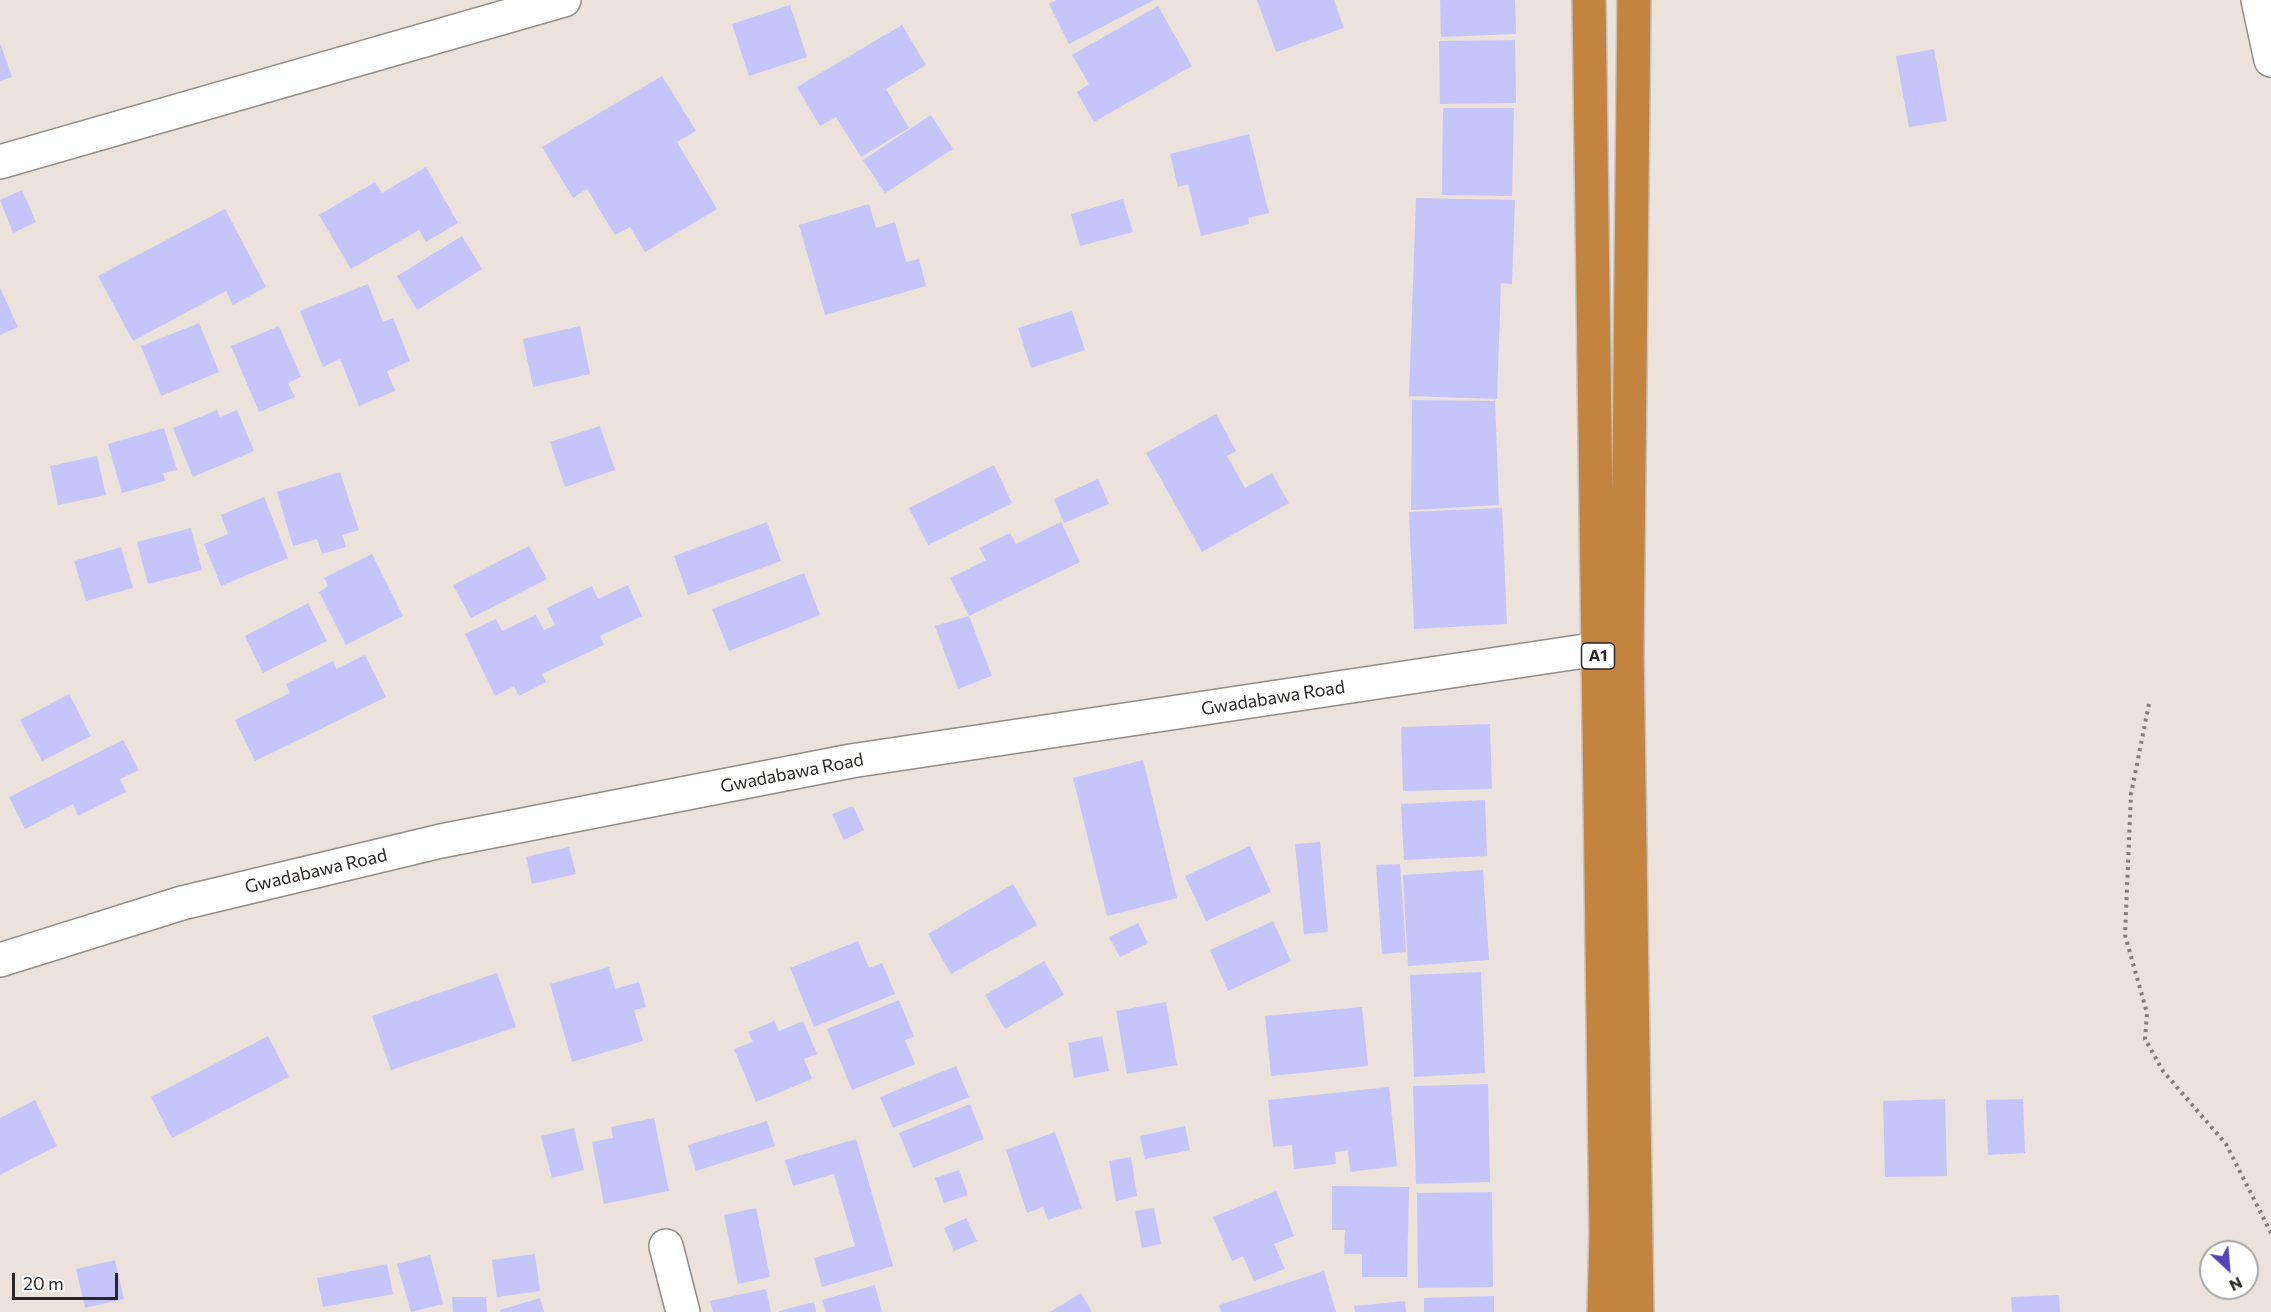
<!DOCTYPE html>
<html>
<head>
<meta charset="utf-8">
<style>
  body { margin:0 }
  #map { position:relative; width:2271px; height:1312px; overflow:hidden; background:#eae2db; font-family:Commissioner,sans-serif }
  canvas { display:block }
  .north { position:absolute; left:2199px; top:1240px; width:60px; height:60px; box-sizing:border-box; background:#fff; border:2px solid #a9a8a7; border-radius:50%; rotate:154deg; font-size:16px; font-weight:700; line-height:24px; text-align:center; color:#292624 }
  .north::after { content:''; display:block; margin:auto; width:21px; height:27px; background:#5642ba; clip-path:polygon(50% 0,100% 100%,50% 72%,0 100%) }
  .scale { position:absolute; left:12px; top:1273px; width:106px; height:27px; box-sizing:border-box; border:3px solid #292624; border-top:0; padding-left:8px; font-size:18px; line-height:21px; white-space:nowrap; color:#292624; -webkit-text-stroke:4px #fff; paint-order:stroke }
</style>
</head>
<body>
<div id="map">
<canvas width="2271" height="1312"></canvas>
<div class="north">N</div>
<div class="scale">20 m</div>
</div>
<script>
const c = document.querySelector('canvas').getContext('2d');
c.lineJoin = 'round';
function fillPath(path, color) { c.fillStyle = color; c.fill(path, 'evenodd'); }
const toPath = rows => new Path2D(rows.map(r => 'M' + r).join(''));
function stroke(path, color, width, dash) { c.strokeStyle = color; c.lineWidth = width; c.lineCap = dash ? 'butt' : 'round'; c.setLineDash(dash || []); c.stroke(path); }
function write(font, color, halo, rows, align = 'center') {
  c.font = font + ' Commissioner,sans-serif'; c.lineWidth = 4.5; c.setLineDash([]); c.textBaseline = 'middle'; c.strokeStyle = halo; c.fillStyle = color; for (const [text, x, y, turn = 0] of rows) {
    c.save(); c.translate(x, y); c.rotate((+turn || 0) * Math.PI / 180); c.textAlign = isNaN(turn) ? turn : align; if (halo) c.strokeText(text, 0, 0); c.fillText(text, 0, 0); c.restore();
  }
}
const building = toPath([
  [1056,0,1154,0,1069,44,1049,4],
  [1257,0,1334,0,1344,28,1276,52],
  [1440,0,1515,0,1516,34,1441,37],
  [790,5,807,57,749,76,732,24],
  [1158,6,1192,66,1094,122,1077,92,1089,84,1072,55],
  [902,25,926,65,886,89,909,128,861,157,836,117,820,126,797,87],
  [1515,40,1516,103,1440,104,1439,41],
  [0,43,12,77,0,81],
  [1934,49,1947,121,1909,127,1896,56],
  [662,76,696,131,677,142,717,209,645,252,630,227,615,235,587,189,573,198,542,147],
  [1443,108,1514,108,1512,196,1442,195],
  [931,115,953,149,885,193,863,160],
  [1249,134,1269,213,1248,218,1249,224,1201,236,1188,184,1178,187,1170,154],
  [426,167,458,223,426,242,419,230,351,269,319,215,375,182,382,193],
  [22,190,36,222,13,233,0,200],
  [1416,198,1515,200,1512,284,1501,283,1497,399,1409,396],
  [1123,199,1133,232,1080,246,1071,214],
  [869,204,876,228,895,222,906,262,919,259,926,286,825,315,799,225],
  [225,209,266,287,233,305,226,291,133,341,98,276],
  [462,236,482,269,417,310,397,276],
  [368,284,383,322,393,318,410,361,387,371,395,391,359,406,340,359,323,367,300,311],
  [0,288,18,327,0,335],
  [1072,311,1085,350,1031,368,1018,328],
  [199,323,219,372,161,396,141,346],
  [279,326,301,377,288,383,295,397,259,412,231,346],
  [580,326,590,374,533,387,523,339],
  [1412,400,1495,401,1499,505,1411,510],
  [217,410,220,417,237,410,254,451,193,477,173,428],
  [1216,414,1236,451,1227,456,1245,488,1272,473,1289,503,1202,552,1146,453],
  [600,426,615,470,565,487,550,442],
  [164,428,177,470,163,473,165,481,122,493,108,444],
  [97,456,106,495,58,505,50,466],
  [994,465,1012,503,928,545,909,508],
  [340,472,359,530,342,535,346,547,322,554,317,539,293,546,277,492],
  [1098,479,1109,504,1064,523,1054,499],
  [264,497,288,558,221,586,204,544,228,534,221,515],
  [1502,508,1507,624,1414,629,1409,512],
  [767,522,781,561,688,595,674,556],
  [1061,522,1080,562,969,616,992,676,958,689,935,626,969,616,950,578,986,560,979,548,1010,533,1016,544],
  [191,528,202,570,148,584,137,542],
  [529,546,547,579,471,618,453,585],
  [121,547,133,588,86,601,74,561],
  [372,554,403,616,346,645,319,592,328,586,324,578],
  [804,573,820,615,729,651,712,609],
  [628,585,642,616,600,636,604,645,542,674,546,682,519,696,514,686,495,696,465,634,496,619,502,631,536,615,544,630,555,625,547,608,592,586,598,599],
  [308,603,327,641,263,673,245,636],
  [365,655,386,697,255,761,235,720,290,693,286,684,333,661,336,669],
  [69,694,91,736,42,761,20,720],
  [1490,724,1492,789,1403,791,1401,727],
  [123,740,139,770,120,779,126,792,78,816,73,804,25,829,9,797],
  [1143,760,1177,898,1107,916,1073,778],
  [1485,800,1487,856,1404,860,1401,804],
  [853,806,864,830,844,840,832,814],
  [1320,842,1328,932,1304,934,1295,844],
  [1250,846,1271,892,1206,921,1185,876],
  [569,847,576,874,532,884,526,857],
  [1400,864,1406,952,1382,954,1376,865],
  [1483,870,1489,960,1408,966,1403,875],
  [1013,884,1037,925,951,974,928,934],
  [1273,921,1291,961,1228,991,1210,950],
  [1138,923,1148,943,1120,957,1109,937],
  [858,941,869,968,882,963,895,994,814,1027,790,968],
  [1044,961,1064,995,1005,1029,985,995],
  [609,967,615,989,639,982,646,1007,634,1010,643,1041,572,1062,550,984],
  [1481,972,1485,1073,1414,1077,1410,975],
  [497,973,516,1027,391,1070,372,1016],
  [899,1000,914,1037,905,1040,915,1064,852,1090,827,1029],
  [1166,1002,1177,1065,1127,1074,1116,1011],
  [1362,1007,1368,1066,1271,1076,1265,1016],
  [774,1021,779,1031,803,1021,817,1054,804,1059,812,1079,756,1102,734,1049,753,1042,748,1032],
  [268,1036,289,1077,172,1138,151,1097],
  [1102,1036,1109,1071,1074,1078,1068,1043],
  [956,1066,969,1097,893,1128,880,1097],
  [1488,1084,1490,1182,1416,1184,1413,1086],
  [1389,1087,1397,1166,1350,1172,1348,1150,1335,1152,1336,1164,1294,1169,1292,1145,1273,1147,1268,1100],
  [1945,1099,1947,1176,1885,1177,1883,1101],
  [2023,1099,2025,1153,1988,1155,1986,1100],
  [35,1100,57,1146,0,1175,0,1118],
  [970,1104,984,1139,913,1168,899,1133],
  [654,1118,669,1191,604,1204,592,1142,613,1138,611,1127],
  [767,1121,775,1146,696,1171,688,1145],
  [1185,1126,1190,1150,1145,1159,1140,1136],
  [574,1128,584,1170,552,1178,541,1136],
  [1055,1132,1082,1208,1048,1220,1043,1207,1027,1213,1006,1150],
  [856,1139,893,1266,822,1287,814,1258,855,1246,834,1174,793,1186,785,1160],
  [1131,1157,1137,1196,1116,1201,1109,1161],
  [959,1170,968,1195,944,1203,935,1178],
  [1332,1186,1409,1187,1407,1277,1362,1277,1362,1254,1344,1254,1345,1230,1332,1230],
  [1276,1191,1294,1236,1274,1244,1285,1269,1254,1281,1243,1256,1232,1261,1213,1217],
  [1492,1192,1493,1287,1418,1288,1417,1193],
  [756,1208,770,1277,738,1284,724,1215],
  [1154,1208,1161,1244,1142,1248,1135,1211],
  [966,1218,977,1241,954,1251,944,1228],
  [535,1254,540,1291,497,1297,492,1260],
  [430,1255,443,1304,411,1312,397,1264],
  [115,1260,124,1299,85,1308,76,1269],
  [387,1264,393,1294,323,1307,317,1278],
  [1324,1271,1336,1312,1221,1312,1219,1305],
  [875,1285,882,1312,826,1312,822,1300],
  [766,1289,771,1312,713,1312,710,1301],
  [1081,1293,1092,1312,1050,1312],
  [2059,1295,2060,1312,2012,1312,2011,1297],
  [1494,1296,1494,1312,1424,1312,1424,1298],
  [452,1297,486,1297,487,1312,453,1312],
  [540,1298,544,1312,500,1312,500,1310],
  [1405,1301,1406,1312,1355,1312,1354,1306],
  [814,1302,816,1312,779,1312,779,1311]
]);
const path = toPath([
  [2149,704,2131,794,2125,935,2147,1013,2145,1039,2163,1071,2226,1144,2271,1233]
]);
const minor = toPath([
  [2258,0,2271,60],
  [0,162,564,0],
  [0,960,182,903,441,841,851,761,1598,649],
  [666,1246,683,1312]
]);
const highway = toPath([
  [1589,0,1606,1233,1604,1312],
  [1634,0,1627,651,1637,1312]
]);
const shields = [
  [1598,656,33]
];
const shieldNames = [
  ["A1",1598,656]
];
const streetNames = [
  ["Gwadabawa Road",1273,698,-9],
  ["Gwadabawa Road",792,773,-11],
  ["Gwadabawa Road",316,871,-13]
];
fillPath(building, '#c5c5fc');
stroke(minor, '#938d86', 36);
stroke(highway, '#c3c2c2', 36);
stroke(path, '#847f7b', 4, [3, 4.5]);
stroke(minor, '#fff', 33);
stroke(highway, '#c3843f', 33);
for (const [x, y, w] of shields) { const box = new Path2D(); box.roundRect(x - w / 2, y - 13, w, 26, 4.5); c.fillStyle = '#fff'; c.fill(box); stroke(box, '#292624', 1.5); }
write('bold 16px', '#292624', null, shieldNames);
write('18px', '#292624', '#fff', streetNames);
</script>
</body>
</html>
